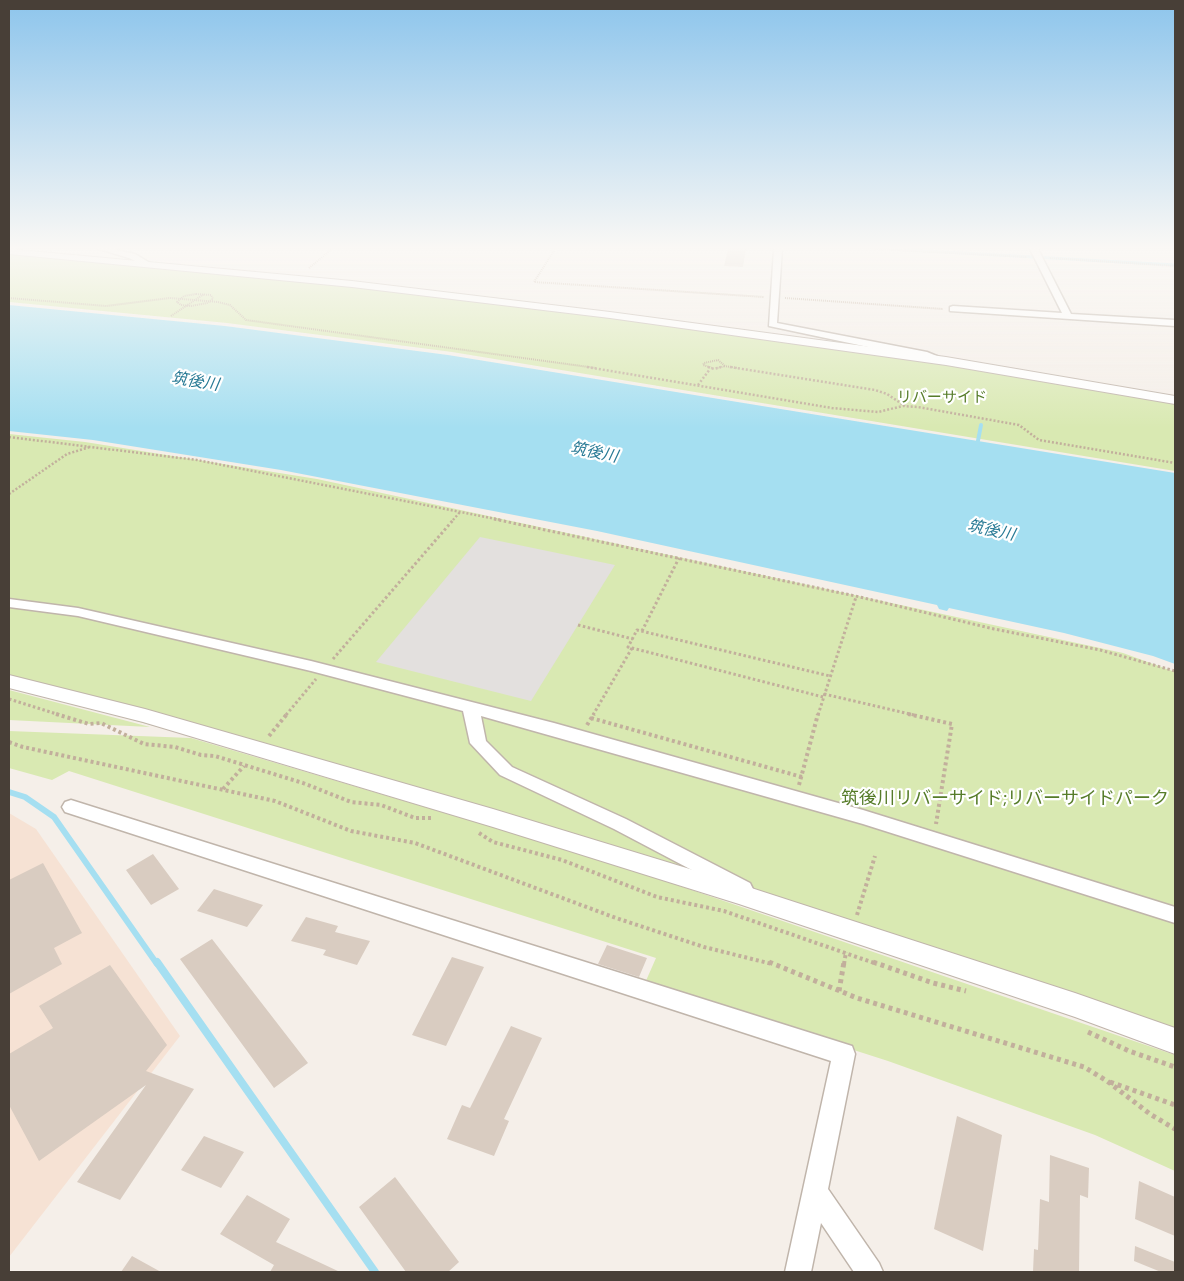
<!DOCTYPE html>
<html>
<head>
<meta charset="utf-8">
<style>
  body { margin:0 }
  #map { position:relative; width:1184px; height:1281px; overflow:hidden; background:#f5efe9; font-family:"DM Sans",sans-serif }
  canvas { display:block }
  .frame { position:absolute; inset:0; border:10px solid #483f37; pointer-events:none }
</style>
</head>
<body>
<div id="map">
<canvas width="1184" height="1281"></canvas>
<div class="frame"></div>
</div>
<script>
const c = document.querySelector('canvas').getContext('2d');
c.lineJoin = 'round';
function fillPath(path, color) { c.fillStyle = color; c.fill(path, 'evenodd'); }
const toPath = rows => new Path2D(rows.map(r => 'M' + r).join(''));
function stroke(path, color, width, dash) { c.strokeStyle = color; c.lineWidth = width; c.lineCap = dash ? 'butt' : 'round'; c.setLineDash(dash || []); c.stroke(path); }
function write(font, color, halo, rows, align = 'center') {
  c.font = font + ' "DM Sans","Noto Sans JP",sans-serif'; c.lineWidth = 4.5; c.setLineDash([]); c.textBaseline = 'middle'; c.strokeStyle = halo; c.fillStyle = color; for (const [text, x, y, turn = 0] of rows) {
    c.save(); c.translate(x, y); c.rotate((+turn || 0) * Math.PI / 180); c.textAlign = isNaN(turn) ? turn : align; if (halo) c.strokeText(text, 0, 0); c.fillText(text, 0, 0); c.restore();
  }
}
const commercial = toPath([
  [9,813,36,829,180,1036,9,1257]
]);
const green = toPath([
  [9,254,111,262,373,287,623,319,944,364,1175,404,1175,471,452,352,227,323,9,302],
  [9,434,85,442,317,479,1123,653,1175,672,1175,1040,797,903,9,686],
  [9,690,150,727,9,720],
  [9,731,191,738,601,859,1175,1055,1175,1171,1095,1135,888,1061,645,983,656,958,69,771,52,780,9,768]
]);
const parking = toPath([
  [480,537,615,565,531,701,376,662]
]);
const water = toPath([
  [9,305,225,326,448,355,1175,473,1175,664,1153,656,1064,633,949,608,947,611,939,609,937,605,597,531,281,470,93,440,9,431]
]);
const streamFar3 = toPath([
  [891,249,1175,265]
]);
const streamFar2 = toPath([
  [977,446,981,425]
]);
const streamFar1 = toPath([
  [9,792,25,797,54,817,157,964]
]);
const stream = toPath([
  [157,962,375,1272]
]);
const building = toPath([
  [728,249,746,249,743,267,724,266],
  [153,854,179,889,151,905,126,870],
  [43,863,82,933,54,948,62,964,9,994,9,880],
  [214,889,263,905,247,927,197,911],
  [306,917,338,926,335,932,370,941,357,965,323,955,326,950,291,941],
  [212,939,308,1063,274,1088,180,959],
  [607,945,647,958,639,977,598,964],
  [452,957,484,967,446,1046,412,1035],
  [110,965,167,1045,146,1071,194,1089,120,1200,77,1182,146,1085,39,1161,9,1105,9,1054,53,1028,39,1006],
  [511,1026,542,1038,504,1119,509,1121,494,1156,447,1139,462,1105,470,1108],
  [957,1116,1002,1135,983,1251,934,1229],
  [204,1136,244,1152,221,1188,181,1170],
  [1050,1155,1089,1168,1088,1198,1080,1195,1079,1272,1033,1272,1034,1249,1038,1250,1040,1199,1049,1202],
  [395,1177,459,1262,448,1272,406,1272,359,1207],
  [1139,1181,1175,1197,1175,1236,1135,1219],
  [247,1195,290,1219,276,1242,340,1272,270,1272,274,1265,220,1234],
  [1135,1246,1175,1262,1175,1272,1161,1272,1134,1261],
  [132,1256,161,1272,121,1272]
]);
const pathFar4 = toPath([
  [555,249,534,282,764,297],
  [875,249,1027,257],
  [1050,258,1175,266],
  [309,268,332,249],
  [196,294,211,295,213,299,207,303,191,306,181,305,177,302,184,296,196,294],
  [9,298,106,306,170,298,218,302,230,305,246,320,596,368],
  [785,298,943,309],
  [171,316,204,294],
  [724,366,738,368],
  [712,368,703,365,704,363,718,360,725,366,717,368]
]);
const pathFar3 = toPath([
  [587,367,832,408,878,412,903,406,918,407,1019,425,1039,440,1175,463],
  [708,367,714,369,721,367],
  [730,367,875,390,887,394,905,406],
  [698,385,710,369],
  [9,437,197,460,501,520],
  [9,494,67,454,90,447],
  [453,520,460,512]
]);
const pathFar2 = toPath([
  [494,519,860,597,994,629,1100,650,1175,671],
  [578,625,633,639],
  [642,631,679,558],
  [333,659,454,519],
  [824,694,914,715],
  [823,697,628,647,637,630,830,676],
  [9,699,60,715],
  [286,715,316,679],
  [593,715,632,648],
  [818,715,856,597]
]);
const pathFar1 = toPath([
  [56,714,89,724,101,723,144,744,175,747,201,755,215,756,303,783,351,802,381,805,415,818,431,818],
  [908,714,952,724,936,824],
  [591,718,802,777],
  [587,725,594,714],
  [269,736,287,714],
  [9,742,23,747,275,801,351,831,415,843,616,918,704,947,772,964],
  [799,785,818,714],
  [223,789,244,766],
  [479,833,493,842,562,860,657,897,724,911,877,964],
  [857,915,875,856],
  [844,964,846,952]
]);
const path = toPath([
  [769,962,857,998,1084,1067,1107,1081,1150,1114,1175,1129],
  [873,962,933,983,966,991],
  [839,991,844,962],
  [1088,1032,1129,1051,1175,1067],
  [1110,1082,1175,1105]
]);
const minor = toPath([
  [99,249,111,249,135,254,150,263,143,265,129,258,99,249],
  [774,249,782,249,777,323,927,352,944,359,939,362,769,326,774,249],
  [1030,249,1038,249,1071,314,1175,320,1175,326,950,311,950,307,953,306,1062,313,1030,249],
  [9,599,78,608,311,661,554,723,863,810,1175,907,1175,923,863,824,481,716,486,741,512,767,626,819,750,883,753,889,750,895,743,897,614,829,500,775,470,743,463,711,311,671,78,616,9,607,9,599],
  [71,800,852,1046,855,1054,828,1189,879,1263,883,1272,854,1272,821,1223,811,1272,785,1272,831,1061,65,812,62,807,65,802,71,800]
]);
const tertiary = toPath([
  [9,249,352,281,610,312,946,357,1175,396,1175,404,946,365,610,318,352,287,9,254,9,249],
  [9,675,145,709,493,809,739,884,1075,993,1175,1028,1175,1054,1075,1017,739,904,493,827,143,722,9,688,9,675]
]);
const farParknames = [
  ["リバーサイド",942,398]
];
const farWaternames = [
  ["筑後川",195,382,9],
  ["筑後川",594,453,11],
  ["筑後川",991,531,12]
];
const parkNames = [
  ["筑後川リバーサイド;リバーサイドパーク",1005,799]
];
fillPath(commercial, '#f6e2d4');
fillPath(green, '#d9e9b2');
fillPath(parking, '#e3e0de');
fillPath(water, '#a5dff1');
stroke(streamFar3, '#a5dff1', 3);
stroke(streamFar2, '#a5dff1', 4);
stroke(streamFar1, '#a5dff1', 6);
stroke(stream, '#a5dff1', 8);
fillPath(building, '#d9ccc1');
stroke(minor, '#c0b5ab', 3);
stroke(tertiary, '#c0b5ab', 2);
stroke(pathFar4, '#c2af9c', 2, [1, 1]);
stroke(pathFar3, '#c2af9c', 2.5, [2, 2]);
stroke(pathFar2, '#c2af9c', 3, [2.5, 2.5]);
stroke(pathFar1, '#c2af9c', 4, [3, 3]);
stroke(path, '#c2af9c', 5, [4, 4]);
fillPath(minor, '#fff');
fillPath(tertiary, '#fff');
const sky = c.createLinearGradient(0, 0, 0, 428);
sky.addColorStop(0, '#8dc5ec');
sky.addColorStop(0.58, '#faf8f5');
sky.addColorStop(1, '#faf8f500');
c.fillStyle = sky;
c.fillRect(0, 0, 1184, 428);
write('15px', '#567c29', '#fff', farParknames);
write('italic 16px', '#287a95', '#fff', farWaternames);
write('18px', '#567c29', '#fff', parkNames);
</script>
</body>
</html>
